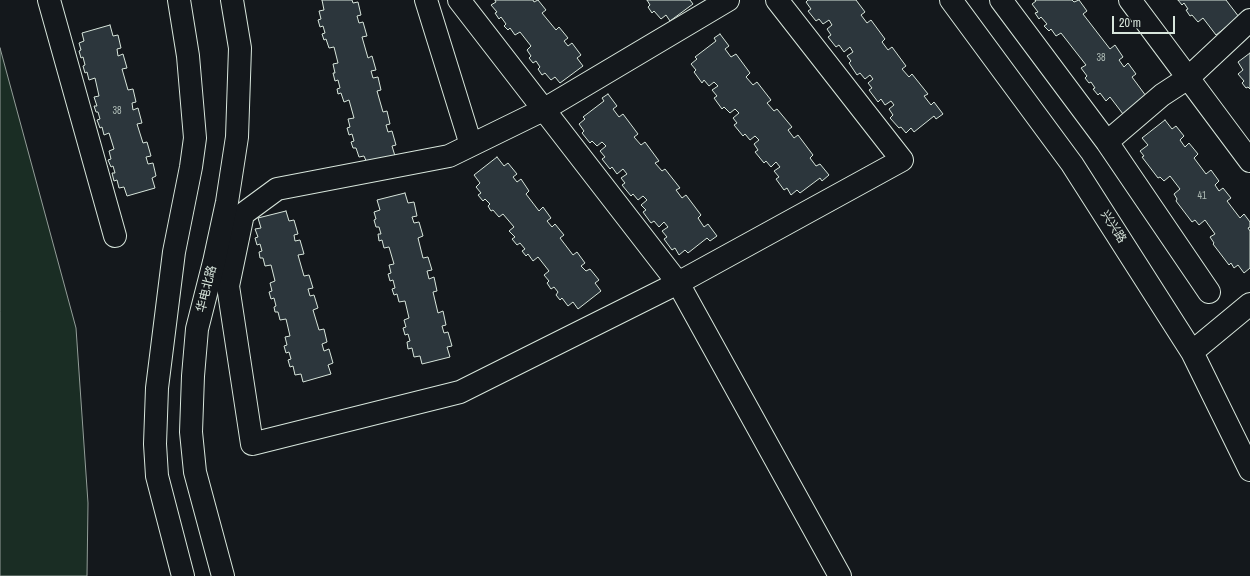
<!DOCTYPE html>
<html>
<head>
<meta charset="utf-8">
<style>
  body { margin:0 }
  #map { position:relative; width:1250px; height:576px; overflow:hidden; background:#14181c; font-family:"Archivo Narrow",sans-serif }
  canvas { display:block }
  .scale { position:absolute; left:1112px; top:16px; width:63px; height:18px; box-sizing:border-box; border:2px solid #d8e6dc; border-top:0; padding-left:5px; font-size:12px; line-height:14px; white-space:nowrap; color:#d8e6dc; -webkit-text-stroke:3px #14181c; paint-order:stroke }
</style>
</head>
<body>
<div id="map">
<canvas width="1250" height="576"></canvas>
<div class="scale">20 m</div>
</div>
<script>
const c = document.querySelector('canvas').getContext('2d');
c.lineJoin = 'round';
function fillPath(path, color) { c.fillStyle = color; c.fill(path, 'evenodd'); }
const toPath = rows => new Path2D(rows.map(r => 'M' + r).join(''));
function stroke(path, color, width, dash) { c.strokeStyle = color; c.lineWidth = width; c.lineCap = dash ? 'butt' : 'round'; c.setLineDash(dash || []); c.stroke(path); }
function write(font, color, halo, rows, align = 'center') {
  c.font = font + ' "Archivo Narrow","Noto Sans SC",sans-serif'; c.lineWidth = 3; c.setLineDash([]); c.textBaseline = 'middle'; c.strokeStyle = halo; c.fillStyle = color; for (const [text, x, y, turn = 0] of rows) {
    c.save(); c.translate(x, y); c.rotate((+turn || 0) * Math.PI / 180); c.textAlign = isNaN(turn) ? turn : align; if (halo) c.strokeText(text, 0, 0); c.fillText(text, 0, 0); c.restore();
  }
}
const green = toPath([
  [0,48,76,328,88,503,87,576,0,576,0,48]
]);
const building = toPath([
  [322,0,352,0,353,3,358,2,361,15,357,16,359,23,363,22,367,36,362,37,368,58,372,56,376,70,371,71,373,78,378,77,381,90,377,91,383,112,387,111,390,124,386,125,388,132,392,131,396,145,392,146,395,156,367,163,364,156,359,157,356,148,353,148,351,142,354,141,352,134,349,135,347,128,350,127,348,119,354,118,349,100,344,102,341,93,338,94,337,89,340,88,338,80,335,81,333,73,335,73,333,64,338,63,334,47,329,48,326,39,324,40,322,34,325,33,323,26,320,27,318,20,321,19,319,11,324,10,322,0],
  [495,0,533,0,534,2,538,0,546,10,542,13,556,30,559,27,568,38,564,41,568,46,572,43,581,55,577,58,583,66,560,83,555,77,551,80,545,73,542,75,538,69,540,67,536,61,533,63,529,58,531,56,527,50,531,46,520,32,515,35,510,28,508,30,504,26,506,24,501,17,499,19,495,13,497,12,491,5,496,2,495,0],
  [647,0,690,0,693,4,670,21,666,15,661,19,654,11,652,13,648,7,650,5,647,0],
  [808,0,856,0,865,12,861,15,867,23,871,20,885,39,882,42,888,50,892,47,906,66,902,69,909,77,912,74,928,94,924,96,931,105,934,102,943,114,936,119,934,116,914,132,911,128,906,133,901,127,899,128,890,118,893,115,889,109,894,105,891,101,885,105,881,99,878,102,869,90,872,88,868,83,873,79,870,75,865,79,860,73,857,75,849,63,851,61,847,56,853,52,850,47,844,52,839,45,836,47,828,37,831,35,827,29,832,25,829,20,823,24,819,19,816,21,808,11,811,9,806,2,808,0],
  [1035,0,1072,0,1074,2,1079,0,1087,11,1083,14,1110,49,1115,45,1123,57,1119,60,1124,67,1128,63,1136,74,1132,77,1146,96,1123,114,1110,97,1106,101,1100,93,1098,95,1093,89,1095,88,1091,82,1089,83,1085,78,1087,76,1081,68,1086,65,1061,33,1056,36,1051,29,1049,31,1044,26,1047,24,1041,17,1039,19,1035,13,1038,12,1032,4,1036,1,1035,0],
  [1178,0,1226,0,1239,17,1216,35,1203,18,1198,22,1192,15,1190,16,1186,10,1188,9,1184,3,1182,5,1178,0],
  [110,25,113,36,118,35,121,48,117,49,118,56,123,54,127,68,122,69,128,90,133,89,136,102,132,103,133,110,138,108,142,123,137,124,143,143,147,142,151,156,146,157,148,164,153,163,156,176,152,178,155,188,127,196,124,187,119,188,117,180,114,181,112,173,115,173,113,166,111,167,108,160,111,159,109,151,114,149,109,133,104,135,102,127,100,128,97,120,100,119,98,112,96,112,94,106,97,106,94,97,99,96,95,78,89,80,87,72,85,73,83,66,85,65,83,57,81,58,79,51,81,50,79,43,84,41,82,33,110,25],
  [720,34,729,46,725,49,731,57,736,54,750,73,746,77,753,85,757,82,771,100,767,103,774,111,777,109,792,127,788,130,794,138,798,135,813,155,810,158,816,166,820,164,829,175,822,181,820,178,800,193,797,190,791,195,787,188,784,190,776,179,779,177,774,171,780,167,776,162,771,167,766,161,764,163,755,152,758,150,754,144,759,140,755,136,750,140,745,134,743,136,734,125,737,123,733,118,739,113,735,109,730,113,724,107,722,109,714,98,717,96,712,90,718,86,714,82,709,86,704,80,702,83,694,72,696,70,691,64,697,59,695,57,716,41,714,38,720,34],
  [1250,53,1250,89,1248,87,1246,88,1242,83,1244,81,1238,74,1243,70,1238,62,1250,53],
  [608,94,617,106,613,109,619,117,623,114,638,134,634,137,641,145,645,142,659,161,655,163,662,171,665,169,680,188,676,190,682,198,686,195,701,215,698,218,704,227,708,224,717,236,710,241,707,238,688,253,685,250,679,255,675,248,672,250,664,239,667,237,662,231,668,227,664,222,659,227,654,221,651,223,643,212,646,210,641,205,647,200,643,196,638,200,633,194,631,196,622,185,625,183,621,178,627,174,623,169,617,174,612,167,610,169,602,159,605,157,600,151,606,146,602,142,597,146,592,141,590,143,582,133,584,131,579,124,585,119,583,117,604,101,602,98,608,94],
  [1165,120,1172,129,1176,126,1184,136,1180,140,1185,147,1189,143,1198,154,1194,158,1206,174,1211,170,1219,181,1215,185,1219,191,1223,188,1231,198,1227,201,1240,218,1244,214,1250,222,1250,227,1248,228,1250,231,1250,268,1244,273,1238,265,1234,268,1231,263,1229,265,1213,244,1214,243,1210,237,1215,234,1205,220,1199,225,1195,220,1192,222,1176,201,1177,199,1174,194,1180,189,1170,176,1164,181,1160,177,1158,178,1142,157,1144,156,1140,151,1148,145,1142,138,1165,120],
  [497,157,504,166,508,163,517,174,513,177,517,182,521,179,529,191,526,194,539,211,543,207,551,218,547,221,552,227,555,224,564,235,560,238,573,255,577,252,585,263,581,266,586,271,590,269,599,280,595,283,601,291,578,309,573,302,568,306,562,298,560,300,556,295,558,292,554,287,551,289,547,283,549,281,544,275,549,271,538,257,533,261,528,254,526,256,522,251,525,249,520,243,517,245,512,239,515,237,509,231,514,227,503,214,499,217,493,210,491,211,488,206,490,204,485,199,483,201,478,195,481,193,476,187,480,183,474,175,497,157],
  [405,193,408,203,414,202,417,216,412,217,414,223,419,222,423,236,418,238,423,258,428,257,432,270,427,271,429,279,434,277,437,291,433,292,438,313,443,311,446,325,442,326,444,333,448,332,452,346,447,347,450,357,422,364,420,356,414,357,412,348,408,349,407,342,410,341,408,334,405,335,403,328,406,327,404,320,409,318,405,301,399,302,397,294,394,295,392,289,395,288,393,280,390,281,388,274,391,273,389,265,394,264,389,247,384,248,382,240,379,241,378,234,381,234,379,227,376,227,374,220,376,219,374,212,380,210,377,200,405,193],
  [286,211,289,221,294,220,298,234,294,235,295,241,300,240,304,254,298,255,304,276,309,275,313,288,308,289,310,296,314,295,318,308,313,310,319,330,324,329,327,342,322,344,324,351,329,349,333,363,328,365,331,374,303,382,301,374,295,375,293,366,290,367,288,360,291,359,289,352,286,353,284,346,287,345,285,337,290,336,286,319,280,320,278,312,275,312,274,307,276,306,274,298,271,299,269,292,272,291,270,283,275,281,271,265,265,266,263,258,260,258,259,252,262,251,260,244,257,245,255,238,258,237,255,229,261,228,258,218,286,211]
]);
const minor = toPath([
  [49,0,115,236],
  [426,0,471,145],
  [459,0,678,283,840,576],
  [728,0,543,110,449,156,277,189,243,214,228,286,252,444,460,392,678,283,902,160,777,0],
  [951,0,1072,164,1192,352,1250,470],
  [1001,0,1107,142,1209,292],
  [1130,0,1250,161],
  [1107,142,1162,95,1188,78,1250,20],
  [1192,352,1250,304]
]);
const major = toPath([
  [179,0,188,56,195,138,191,167,174,252,157,388,155,444,157,476,183,576],
  [223,576,195,472,191,432,193,376,197,329,214,262,227,202,237,137,240,48,232,0]
]);
const numberNames = [
  ["38",1101,58],
  ["38",117,111],
  ["41",1202,196]
];
const streetNames = [
  ["兴兴路",1113,227,57],
  ["华电北路",207,289,-76]
];
fillPath(green, '#1a2d24');
stroke(green, '#939e99', 1);
fillPath(building, '#2c363c');
stroke(building, '#d8e6dc', 1);
stroke(minor, '#d8e6dc', 24);
stroke(major, '#d8e6dc', 24);
stroke(minor, '#14181c', 22);
stroke(major, '#14181c', 22);
write('10px', '#adbab4', null, numberNames);
write('12px', '#d8e6dc', '#14181c', streetNames);
</script>
</body>
</html>
